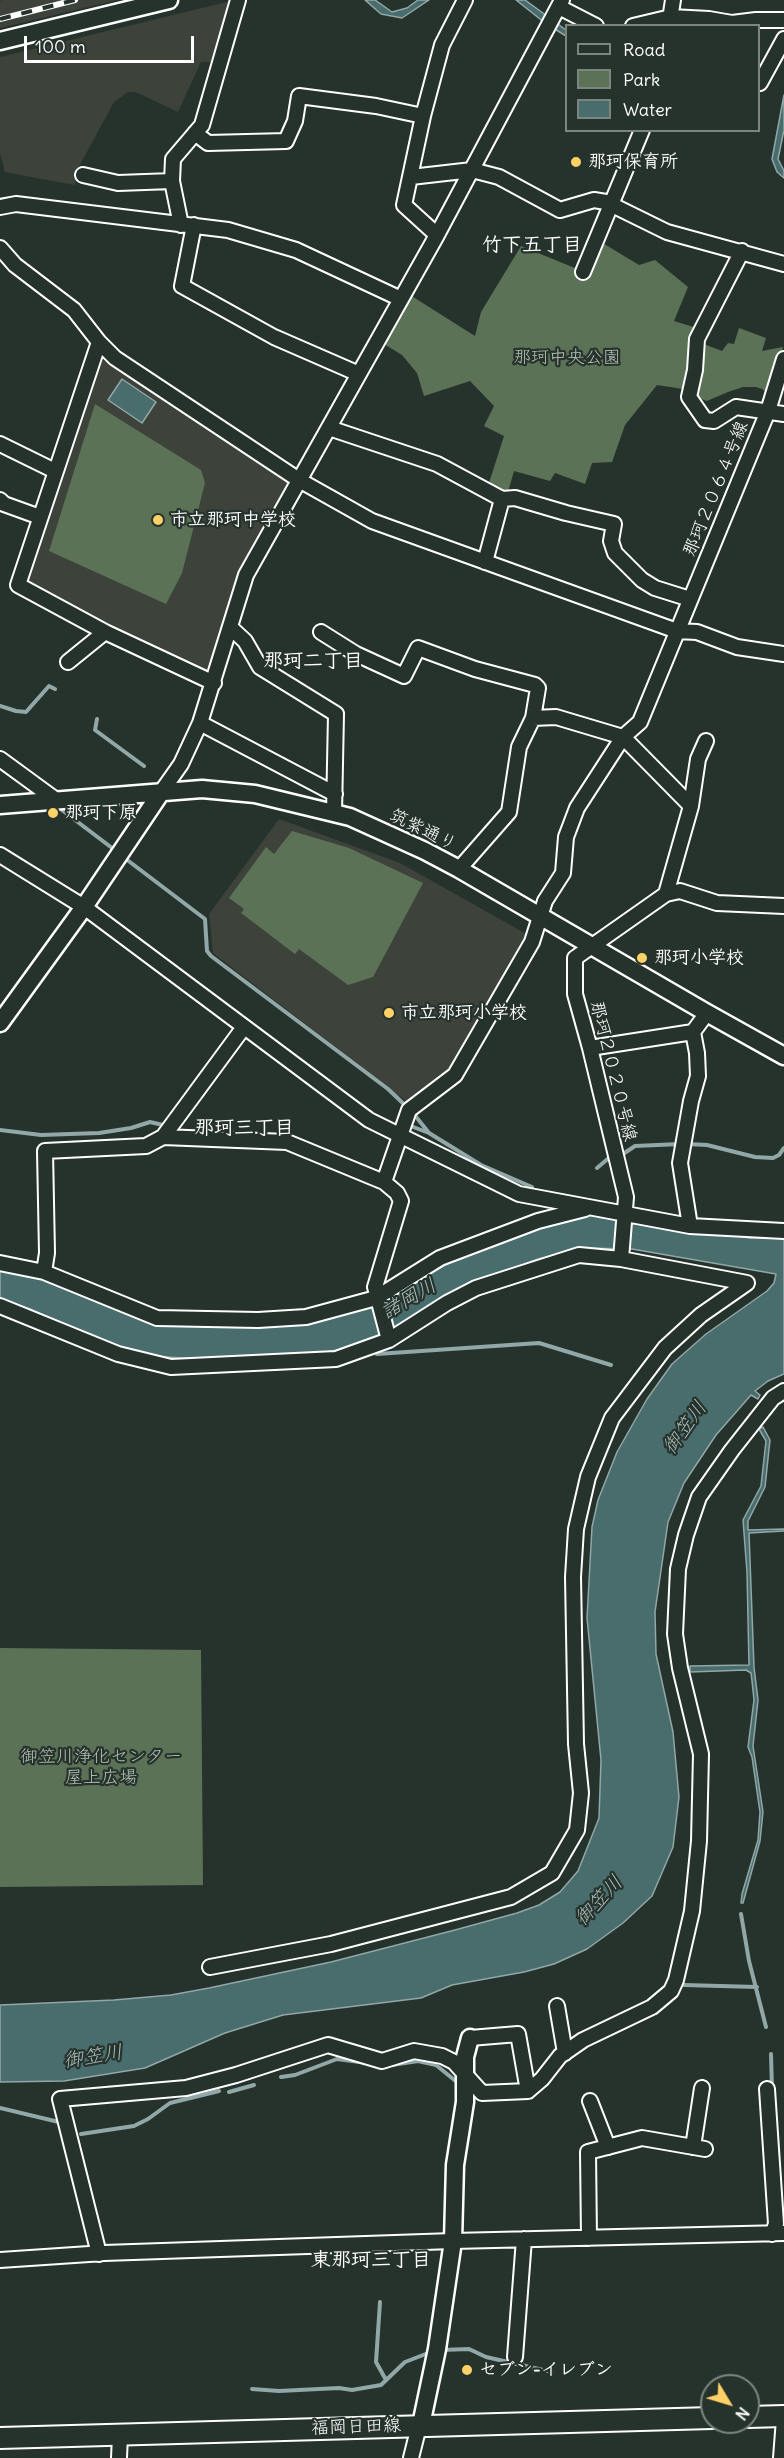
<!DOCTYPE html>
<html>
<head>
<meta charset="utf-8">
<style>
  body { margin:0 }
  #map { position:relative; width:784px; height:2458px; overflow:hidden; background:#26332d; font-family:Delius,sans-serif }
  canvas { display:block }
  .legend { position:absolute; left:565px; top:24px; width:195px; height:108px; box-sizing:border-box; background:#26332d; border:2px solid #7d8581; margin:0; padding:8px 10px; list-style:none; font-size:18px; color:#fff }
  .legend li { display:flex; align-items:center; gap:12px; height:30px }
  .legend b { width:30px; border:2px solid #7d8581 }
  .north { position:absolute; left:700px; top:2374px; width:60px; height:60px; box-sizing:border-box; background:#26332d; border:2px solid #7d8581; border-radius:50%; rotate:128deg; font-size:16px; font-weight:700; line-height:24px; text-align:center; color:#fff }
  .north::after { content:''; display:block; margin:auto; width:21px; height:27px; background:#ffd166; clip-path:polygon(50% 0,100% 100%,50% 72%,0 100%) }
  .scale { position:absolute; left:24px; top:36px; width:170px; height:27px; box-sizing:border-box; border:3px solid #fff; border-top:0; padding-left:8px; font-size:18px; line-height:21px; white-space:nowrap; color:#fff; -webkit-text-stroke:4px #26332d; paint-order:stroke }
</style>
</head>
<body>
<div id="map">
<canvas width="784" height="2458"></canvas>
<ul class="legend">
<li><b style="height:8px;background:#26332d"></b>Road</li>
<li><b style="height:16px;background:#5c7257"></b>Park</li>
<li><b style="height:16px;background:#496d6d"></b>Water</li>
</ul>
<div class="north">N</div>
<div class="scale">100 m</div>
</div>
<script>
const c = document.querySelector('canvas').getContext('2d');
c.lineJoin = 'round';
function fillPath(path, color) { c.fillStyle = color; c.fill(path, 'evenodd'); }
const toPath = rows => new Path2D(rows.map(r => 'M' + r).join(''));
function stroke(path, color, width, dash) { c.strokeStyle = color; c.lineWidth = width; c.lineCap = dash ? 'butt' : 'round'; c.setLineDash(dash || []); c.stroke(path); }
function write(font, color, halo, rows, align = 'center') {
  c.font = font + ' Delius,"Klee One",sans-serif'; c.lineWidth = 4.5; c.setLineDash([]); c.textBaseline = 'middle'; c.strokeStyle = halo; c.fillStyle = color; for (const [text, x, y, turn = 0] of rows) {
    c.save(); c.translate(x, y); c.rotate((+turn || 0) * Math.PI / 180); c.textAlign = isNaN(turn) ? turn : align; if (halo) c.strokeText(text, 0, 0); c.fillText(text, 0, 0); c.restore();
  }
}
const built = toPath([
  [2,0,117,0,0,28,0,1],
  [231,1,213,62,201,62,178,112,136,92,128,92,114,102,76,172,79,177,74,185,5,172,0,153,0,57],
  [99,360,112,362,291,483,252,557,211,679,22,583],
  [279,819,400,863,530,936,451,1073,410,1104,213,953,209,914]
]);
const green = toPath([
  [601,242,639,265,655,260,688,287,674,321,700,329,692,369,683,389,657,385,625,425,612,462,592,463,585,484,555,473,550,481,514,471,508,492,489,483,504,436,484,426,494,406,470,381,424,396,417,373,402,355,384,344,410,295,475,336,481,312,521,246,587,273],
  [739,328,766,338,762,351,783,347,768,394,762,389,756,387,743,387,728,392,707,401,690,395,701,343,722,351,728,343,734,344],
  [95,404,201,470,205,483,182,573,166,604,49,551],
  [292,831,349,848,423,883,373,977,348,985,299,949,295,954,241,913,244,909,229,898,266,847,274,854],
  [0,1648,201,1650,203,1885,0,1887]
]);
const water = toPath([
  [365,0,375,0,392,12,407,8,418,0,429,0,402,18,381,14,365,0],
  [516,0,525,0,566,30,566,36,545,23,516,0],
  [784,95,784,130,778,159,784,171,784,178,777,172,772,159,784,95],
  [122,379,156,402,142,423,108,400,122,379],
  [586,1215,613,1217,618,1221,635,1224,639,1220,750,1238,784,1238,784,1374,768,1381,755,1391,760,1395,758,1399,751,1395,716,1435,684,1483,668,1522,655,1612,656,1654,673,1732,679,1797,673,1847,652,1896,623,1923,587,1949,554,1964,524,1972,452,1985,421,1998,283,2015,225,2033,145,2068,64,2081,0,2082,0,2005,114,2000,171,1995,209,1988,331,1962,455,1930,517,1913,539,1905,560,1892,578,1871,599,1818,601,1760,587,1618,592,1527,598,1500,617,1452,647,1399,672,1364,706,1334,767,1291,774,1283,776,1274,632,1249,584,1248,538,1259,471,1285,400,1331,362,1346,320,1353,256,1359,196,1359,153,1356,115,1346,30,1309,0,1299,0,1264,42,1276,127,1312,252,1325,389,1297,463,1255,528,1228,586,1215],
  [763,1427,770,1440,765,1487,748,1521,748,1530,784,1529,784,1531,749,1533,754,1667,758,1700,753,1746,763,1812,760,1841,743,1903,741,1903,742,1894,758,1840,760,1812,752,1757,748,1747,754,1700,752,1681,751,1673,746,1670,690,1672,690,1666,749,1665,747,1572,743,1520,761,1486,766,1441,759,1429,763,1427]
]);
const stream = toPath([
  [0,706,16,711,26,712,49,686,55,689],
  [97,719,95,730,144,766],
  [58,807,116,851],
  [122,856,205,919,207,951,211,956,388,1089,408,1108],
  [413,1113,429,1133],
  [408,1125,429,1133,481,1165,532,1187],
  [0,1130,41,1135,99,1133,131,1128,150,1122,163,1125],
  [687,1144,707,1145,755,1157,773,1158,779,1155,784,1148],
  [597,1168,610,1157,623,1154,635,1146,680,1144],
  [377,1354,539,1343,611,1365],
  [741,1914,749,1961,766,2027],
  [684,1985,757,1987],
  [771,2054,772,2089],
  [392,2065,418,2061,436,2065,458,2083],
  [281,2077,295,2075,337,2059,367,2063],
  [229,2092,254,2085],
  [0,2108,63,2123],
  [81,2134,134,2126,148,2119,170,2103,219,2091],
  [380,2302,376,2362,386,2380],
  [441,2350,469,2349,486,2357,552,2372],
  [252,2389,279,2391,339,2388,352,2390,381,2385,405,2362,431,2352]
]);
const minor = toPath([
  [559,7,596,26],
  [633,26,671,17,709,19,732,23,756,20,784,20],
  [669,26,673,0],
  [760,83,784,39],
  [195,133,208,143,286,141,295,121,299,96,376,106,423,116],
  [83,175,118,183,172,181],
  [411,177,472,170,499,177,560,210,594,200,606,202,667,232,784,264],
  [0,207,16,204,228,230,296,250,401,299],
  [181,225,172,181,173,159,202,125,238,0],
  [194,225,182,286,274,337,359,374],
  [437,235,404,205,423,116,442,45,465,0],
  [0,248,15,265,74,310,99,342,115,358,299,480,372,521,677,631,697,632,737,647,784,654],
  [742,251,697,339,695,370,689,397,705,420,714,421,736,407,784,414],
  [583,272,642,130],
  [99,342,18,585,105,632],
  [329,428,437,464,502,499,485,562],
  [0,444,55,471],
  [502,499,515,498,566,513,614,524,611,541,615,553,642,580,655,588,690,599],
  [0,500,4,504,40,517],
  [231,628,245,641,260,667,336,714,334,813],
  [321,632,356,654,404,676,418,648,475,669,535,685,538,688,533,718,519,747,509,812,459,869],
  [68,662,105,632,214,683],
  [533,718,556,717,623,737,691,806,666,894],
  [200,723,335,794],
  [0,759,56,800],
  [162,791,181,764,200,723,246,575,437,235,562,0],
  [691,806,698,759,706,741],
  [0,855,84,907,369,1120,519,1194,690,1226,784,1231],
  [590,1048,693,1032,707,1013],
  [163,1137,244,1027],
  [690,1226,680,1163,691,1101,698,1076,697,1053,693,1032],
  [0,1263,44,1272,157,1318,258,1320,306,1317,376,1298,440,1258,538,1221,585,1209],
  [44,1272,47,1253,45,1151,146,1146,163,1137,287,1142,384,1182],
  [0,1306,118,1354,171,1367,336,1359,389,1340,447,1303,476,1288,579,1255,621,1259],
  [389,1340,375,1287,401,1201,397,1193,384,1182,409,1110,455,1075,532,942,545,901,563,873,566,837,577,808,623,737,640,722,768,411,784,359],
  [210,1967,331,1944,511,1897,552,1873,577,1830,581,1793,576,1744,573,1577,576,1529,588,1477,612,1418,665,1348,701,1315,747,1283,621,1259,626,1197,590,1048,575,994,575,958,666,894,680,891,717,903,784,906],
  [557,2006,565,2053],
  [470,2038,518,2034,528,2091],
  [767,2089,776,2224,772,2234],
  [590,2101,608,2147],
  [693,2147,702,2088],
  [589,2238,588,2152,642,2138,705,2149],
  [99,2254,60,2099,186,2088,236,2075,328,2045,382,2061,414,2051,442,2056,454,2062,482,2093,528,2091,542,2079,560,2056,583,2040,652,2007,671,1991,676,1980,692,1911,699,1841,701,1754,680,1668,675,1634,678,1569,686,1535,699,1497,732,1450,773,1398,784,1391],
  [0,2260,104,2253,453,2241,784,2233],
  [515,2357,524,2239],
  [119,2458,120,2435],
  [411,2458,417,2434,421,2425],
  [781,2458,784,2419]
]);
const tertiary = toPath([
  [0,41,169,0],
  [0,805,202,789,255,794,350,817,425,851,459,869,707,1013,784,1056],
  [0,1023,84,907,162,791],
  [421,2425,437,2349,453,2241,455,2165,465,2102,465,2057,470,2038]
]);
const secondary = toPath([
  [748,2417,784,2416],
  [0,2438,712,2418]
]);
const rail = toPath([
  [0,19,75,0]
]);
const markers = [
  [576,162,6,"#ffd166"],
  [158,520,6,"#ffd166"],
  [53,813,6,"#ffd166"],
  [642,958,6,"#ffd166"],
  [389,1013,6,"#ffd166"],
  [467,2370,6,"#ffd166"]
];
const poiNames = [
  ["那珂保育所",588,162],
  ["市立那珂中学校",170,520],
  ["那珂下原",65,813],
  ["那珂小学校",654,958],
  ["市立那珂小学校",401,1013],
  ["セブン-イレブン",479,2370]
];
const parkNames = [
  ["那珂中央公園",567,358],
  ["御笠川浄化センター",101,1757],
  ["屋上広場",101,1778]
];
const streetNames = [
  ["那珂２０６４号線",716,489,-68],
  ["筑紫通り",423,830,26],
  ["那珂２０２０号線",613,1071,76],
  ["福岡日田線",356,2427,-2]
];
const neighbourhoodNames = [
  ["竹下五丁目",532,245],
  ["那珂二丁目",313,661],
  ["那珂三丁目",244,1128],
  ["東那珂三丁目",371,2260]
];
const waterNames = [
  ["諸岡川",409,1299,-30],
  ["御笠川",685,1428,-54],
  ["御笠川",599,1901,-47],
  ["御笠川",93,2057,-9]
];
fillPath(built, '#3d423b');
fillPath(green, '#5c7257');
fillPath(water, '#496d6d');
stroke(water, '#92a7a7', 1.5);
stroke(stream, '#92a7a7', 4);
stroke(minor, '#fff', 18);
stroke(tertiary, '#fff', 21);
stroke(secondary, '#fff', 24);
stroke(minor, '#26332d', 14);
stroke(tertiary, '#26332d', 16);
stroke(secondary, '#26332d', 20);
stroke(rail, '#fff', 6);
stroke(rail, '#26332d', 4, [11]);
for (const [x, y, r, color] of markers) { const dot = new Path2D(); dot.arc(x, y, r, 0, 2 * Math.PI); c.fillStyle = color; c.fill(dot); stroke(dot, '#26332d', 2); }
write('bold 18px', '#fff', '#26332d', poiNames, 'left');
write('18px', '#b6c0b3', '#26332d', parkNames);
write('18px', '#fff', '#26332d', streetNames);
write('bold 20px', '#fff', '#26332d', neighbourhoodNames);
write('italic 20px', '#adbdbd', '#26332d', waterNames);
</script>
</body>
</html>
